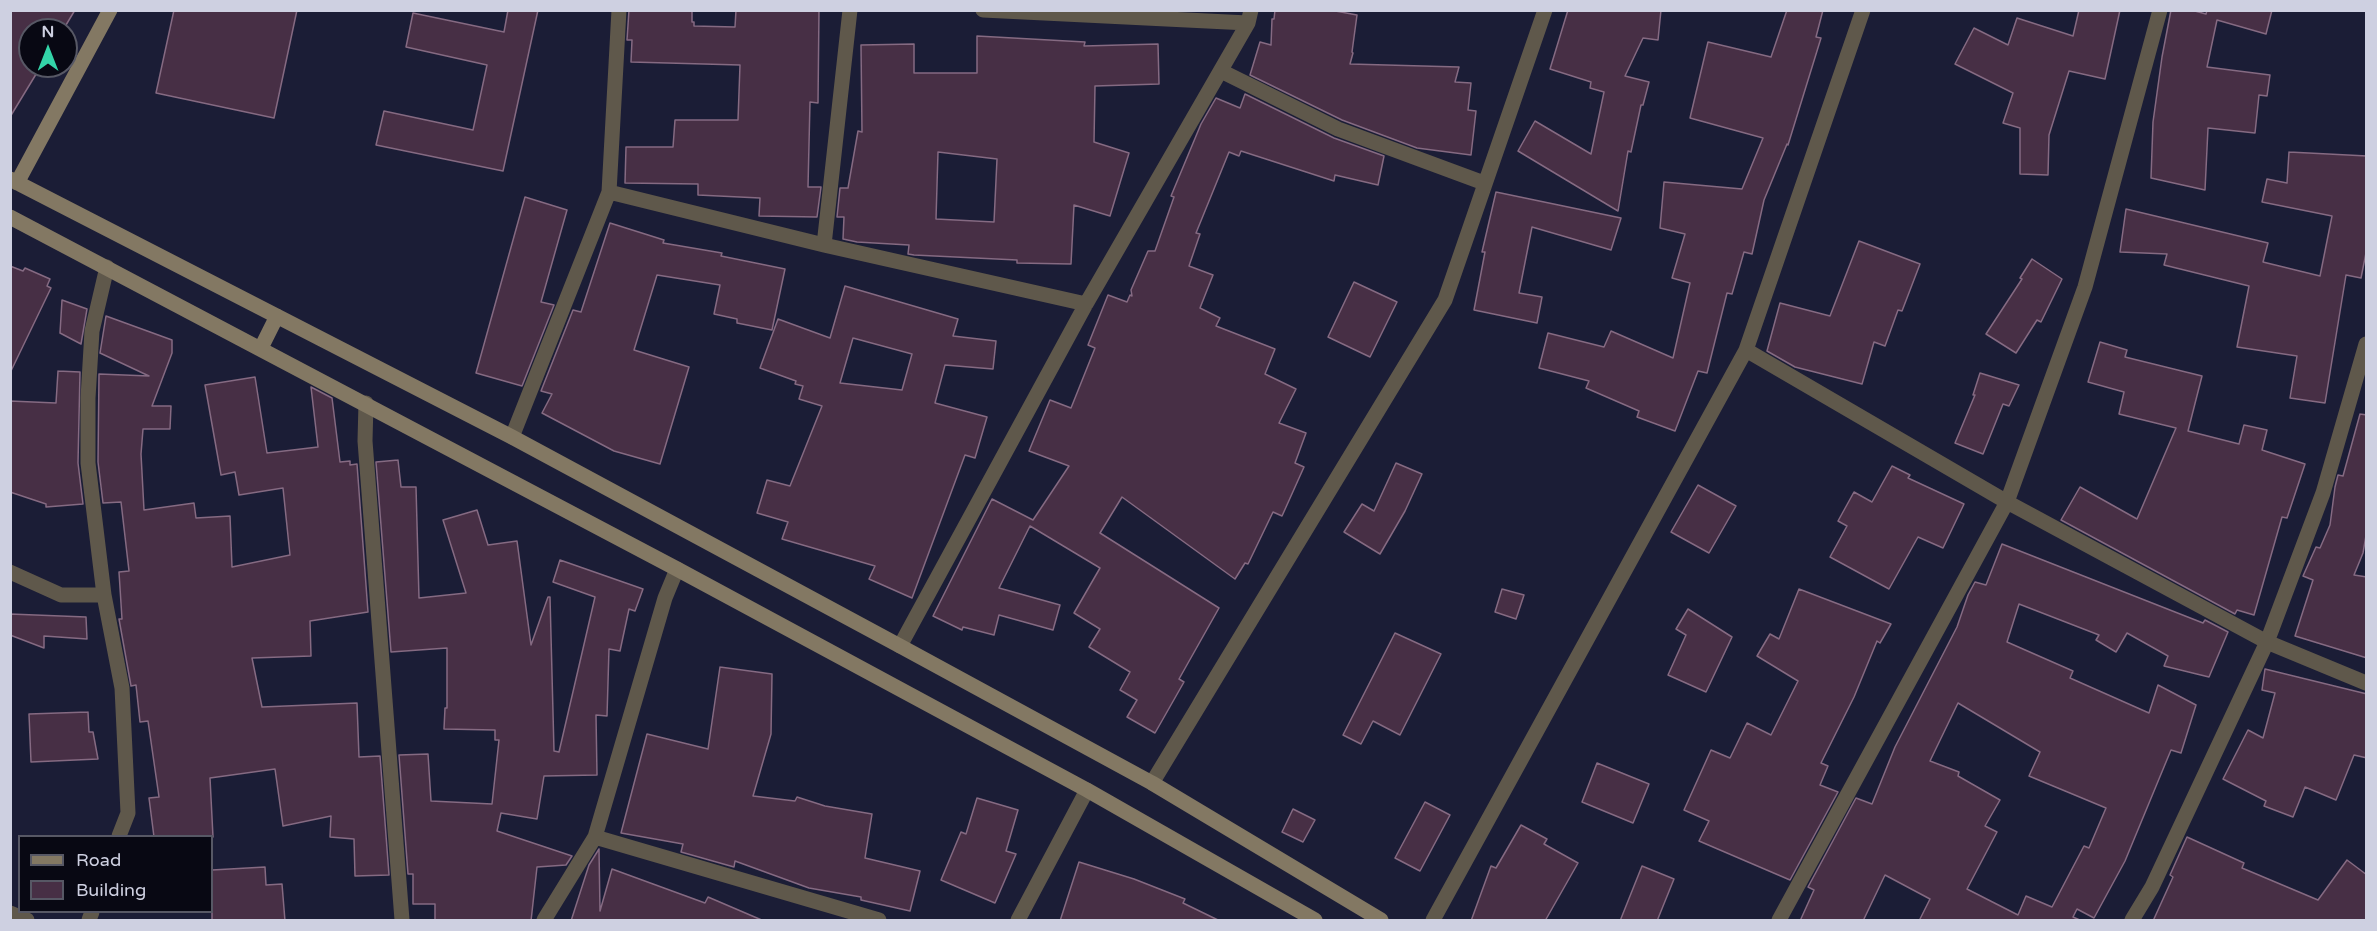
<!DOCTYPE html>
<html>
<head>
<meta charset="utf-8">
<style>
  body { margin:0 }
  #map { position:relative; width:2377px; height:931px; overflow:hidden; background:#1b1d36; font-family:"Varela Round",sans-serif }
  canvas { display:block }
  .frame { position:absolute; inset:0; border:12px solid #ced0e1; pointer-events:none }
  .legend { position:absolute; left:18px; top:835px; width:195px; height:78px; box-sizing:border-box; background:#080813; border:2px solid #575865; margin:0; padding:8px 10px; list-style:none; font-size:18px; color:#ced0e1 }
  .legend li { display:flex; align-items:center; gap:12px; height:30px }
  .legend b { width:30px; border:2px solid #575865 }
  .north { position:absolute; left:18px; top:18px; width:60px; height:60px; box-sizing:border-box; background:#080813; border:2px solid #575865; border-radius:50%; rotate:0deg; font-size:16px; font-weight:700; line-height:24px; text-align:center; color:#ced0e1 }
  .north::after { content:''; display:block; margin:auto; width:21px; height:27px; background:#33d4a8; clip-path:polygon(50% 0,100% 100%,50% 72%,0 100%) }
</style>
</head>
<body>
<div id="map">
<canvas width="2377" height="931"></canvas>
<div class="frame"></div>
<ul class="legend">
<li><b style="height:8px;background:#837863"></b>Road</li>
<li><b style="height:16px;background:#472f45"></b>Building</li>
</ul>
<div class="north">N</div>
</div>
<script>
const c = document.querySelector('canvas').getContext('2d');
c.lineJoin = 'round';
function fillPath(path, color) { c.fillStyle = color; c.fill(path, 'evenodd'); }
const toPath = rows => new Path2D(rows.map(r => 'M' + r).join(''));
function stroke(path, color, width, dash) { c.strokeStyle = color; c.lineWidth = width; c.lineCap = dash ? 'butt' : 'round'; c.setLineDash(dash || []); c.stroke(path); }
const building = toPath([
  [10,10,75,10,63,30,30,30,30,66,41,66,10,117,10,10],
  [174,10,297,10,274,118,156,93,174,10],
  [508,10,538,10,503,171,376,145,384,111,473,130,487,65,406,47,413,13,504,32,508,10],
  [629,10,692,10,692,22,694,22,694,26,735,27,736,10,819,10,818,103,810,102,808,187,821,187,817,217,759,216,760,198,698,195,698,184,625,183,626,147,673,147,675,120,738,120,740,65,631,62,632,40,627,40,629,10],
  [1275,10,1330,10,1357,15,1352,52,1353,53,1350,64,1459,67,1455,82,1471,83,1468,110,1476,111,1471,155,1417,148,1342,120,1250,75,1260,42,1271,45,1272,19,1274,19,1275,10],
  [1568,10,1661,10,1658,40,1643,38,1625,76,1649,82,1643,105,1641,105,1631,152,1628,151,1618,211,1518,151,1535,121,1591,154,1604,92,1590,88,1591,82,1550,69,1568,10],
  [1787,10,1823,10,1816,37,1821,38,1788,145,1787,144,1764,200,1752,254,1744,252,1732,294,1727,293,1707,373,1698,371,1675,431,1637,417,1639,411,1586,388,1589,381,1539,368,1548,333,1604,347,1611,331,1673,358,1690,283,1672,278,1685,234,1660,228,1664,182,1742,189,1763,138,1690,118,1708,42,1771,57,1787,10],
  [2079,10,2120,10,2105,79,2069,71,2049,135,2048,175,2020,174,2020,128,2003,123,2013,93,1955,64,1974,28,2008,45,2017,18,2073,36,2079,10],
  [2171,10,2191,10,2206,14,2207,10,2272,10,2266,34,2217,20,2207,67,2270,75,2267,96,2259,95,2255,133,2208,128,2205,190,2151,178,2153,122,2162,57,2171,10],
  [977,36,1085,42,1084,46,1158,44,1159,84,1095,86,1094,142,1129,153,1110,216,1074,205,1071,264,1017,263,1017,260,914,255,908,254,909,245,857,242,843,239,844,217,837,217,840,188,848,188,858,131,862,132,861,45,914,44,914,73,977,73,977,36],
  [938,152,997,159,994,222,936,219,938,152],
  [1245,94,1334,138,1384,156,1378,185,1335,175,1334,181,1241,151,1239,156,1229,152,1196,233,1200,234,1189,266,1213,275,1200,308,1220,318,1216,326,1275,349,1265,374,1296,389,1279,423,1306,433,1295,463,1304,467,1282,516,1273,512,1248,564,1245,563,1235,579,1122,497,1100,533,1219,608,1179,679,1184,682,1155,733,1127,717,1137,700,1120,690,1130,672,1089,647,1100,629,1074,613,1100,568,1030,526,999,588,1060,605,1053,630,999,615,994,635,963,627,962,630,933,616,992,499,1033,520,1069,466,1029,451,1050,400,1071,408,1095,348,1088,345,1108,295,1127,302,1130,295,1132,296,1131,290,1148,251,1155,251,1174,197,1171,196,1201,124,1216,98,1240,108,1245,94],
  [2289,152,2367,156,2367,248,2361,278,2346,275,2325,403,2290,398,2297,356,2237,347,2249,286,2164,265,2167,254,2120,252,2126,209,2268,243,2263,262,2320,276,2332,216,2262,202,2267,179,2287,183,2289,152],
  [1496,192,1621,218,1611,250,1532,227,1519,293,1542,297,1537,323,1474,310,1485,252,1482,252,1496,192],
  [525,197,567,210,541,302,554,305,522,386,476,373,525,197],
  [610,223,664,240,663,243,722,253,721,256,785,269,772,330,737,323,737,319,714,314,720,285,657,275,634,350,689,367,660,464,614,451,542,413,552,394,541,391,573,310,581,312,610,223],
  [1859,241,1920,264,1902,311,1898,310,1885,346,1874,342,1862,384,1795,367,1767,351,1780,303,1830,316,1859,241],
  [2032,259,2062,279,2041,322,2037,320,2016,353,1986,334,2022,279,2020,278,2032,259],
  [10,266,23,271,25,268,50,279,47,286,51,288,10,373,10,266],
  [1354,282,1397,302,1370,357,1328,337,1354,282],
  [845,286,958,319,953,336,996,341,993,369,945,365,935,403,987,417,975,458,965,455,912,598,869,579,875,566,782,539,788,522,757,513,767,480,790,486,822,406,799,399,803,386,795,384,796,381,760,368,778,319,830,338,845,286],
  [853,338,912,354,902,390,840,383,853,338],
  [62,300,87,309,81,344,60,333,62,300],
  [106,316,172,340,172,353,152,406,171,406,170,429,143,429,141,454,144,510,194,503,196,518,230,516,232,567,290,555,283,488,239,495,235,472,221,475,205,385,255,377,267,453,318,447,311,387,332,398,340,462,350,461,350,465,357,464,368,612,310,621,311,656,252,658,262,707,357,703,359,757,380,756,389,875,355,876,354,839,330,837,331,816,283,826,275,769,210,778,213,837,154,837,149,798,159,797,148,721,140,722,136,685,131,686,119,619,122,619,119,572,129,571,121,502,103,503,98,462,99,374,149,376,100,353,106,316],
  [2100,342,2127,350,2125,357,2202,376,2188,431,2239,444,2244,425,2267,430,2262,450,2305,464,2287,518,2282,517,2254,615,2237,610,2235,614,2061,520,2080,487,2137,519,2176,428,2119,414,2124,392,2088,382,2100,342],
  [58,371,80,372,78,463,83,504,46,507,46,504,10,492,10,401,56,403,58,371],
  [1980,373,2019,385,2009,406,2003,404,1983,454,1955,443,1975,395,1973,395,1980,373],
  [2360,414,2367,415,2367,530,2363,553,2354,575,2367,577,2367,658,2295,636,2313,580,2303,576,2316,547,2320,548,2330,525,2335,487,2338,475,2343,476,2360,414],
  [398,460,401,487,416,487,419,598,466,593,443,520,477,510,488,545,517,541,531,645,548,597,550,597,554,751,559,752,595,597,553,582,560,560,643,589,635,611,629,609,620,651,609,649,607,716,596,715,597,775,544,776,537,819,501,813,497,831,572,856,566,865,537,867,531,921,435,921,435,904,413,904,413,874,408,874,399,755,428,754,431,801,492,804,499,740,495,740,495,730,444,729,445,708,447,708,447,648,391,652,376,462,398,460],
  [1396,463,1422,474,1405,511,1380,554,1344,532,1362,504,1374,511,1396,463],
  [1892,466,1910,475,1908,478,1964,504,1943,548,1918,537,1889,589,1830,557,1847,526,1838,521,1854,492,1872,502,1892,466],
  [1698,485,1736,506,1709,553,1671,532,1698,485],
  [2002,544,2203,623,2205,620,2228,632,2209,677,2164,666,2168,656,2127,633,2116,652,2096,640,2099,635,2019,604,2007,642,2073,671,2070,678,2149,713,2158,685,2196,705,2181,753,2171,750,2125,861,2094,918,2077,909,2073,917,2082,921,1919,921,1930,899,1885,875,1863,921,1800,921,1814,890,1808,887,1856,798,1872,804,1895,747,1957,627,1968,595,1975,582,1986,585,2002,544],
  [1958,703,2040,752,2029,776,2106,808,2089,848,2084,846,2052,907,2026,896,2018,915,1967,889,1997,832,1985,826,2000,800,1958,776,1959,772,1930,761,1958,703],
  [1502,589,1524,595,1516,619,1495,612,1502,589],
  [1799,589,1891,624,1880,643,1877,641,1854,697,1821,763,1828,766,1820,785,1838,792,1790,880,1699,841,1709,821,1684,810,1711,750,1730,758,1747,723,1771,735,1798,681,1757,656,1770,634,1779,639,1799,589],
  [1688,609,1732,637,1706,692,1668,675,1686,635,1676,629,1688,609],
  [10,614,86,617,87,639,44,636,44,648,10,635,10,614],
  [1395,633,1441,654,1400,735,1373,721,1361,744,1343,735,1395,633],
  [720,667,772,674,771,734,753,796,795,801,797,797,825,806,872,814,865,858,920,871,910,911,861,900,861,897,809,888,735,861,734,867,681,852,683,844,621,833,647,734,708,749,720,667],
  [2265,669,2367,694,2367,758,2354,755,2336,800,2305,787,2293,817,2264,806,2266,801,2223,779,2248,730,2263,738,2275,693,2262,690,2265,669],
  [88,712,89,732,93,732,98,759,31,762,29,714,88,712],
  [1597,763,1649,784,1633,823,1582,802,1597,763],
  [977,798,1018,810,1006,851,1016,854,995,903,941,880,961,832,966,834,977,798],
  [1425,802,1450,815,1420,871,1395,858,1425,802],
  [1293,809,1315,820,1303,842,1282,832,1293,809],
  [1521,825,1547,839,1544,844,1578,863,1545,921,1471,921,1491,866,1496,868,1521,825],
  [2187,837,2244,863,2242,868,2318,900,2347,860,2367,875,2367,921,2153,921,2173,877,2170,875,2187,837],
  [599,849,600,911,612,869,705,903,708,897,764,921,571,921,589,865,599,849],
  [1079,862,1134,879,1185,899,1183,903,1220,921,1060,921,1079,862],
  [1642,866,1674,879,1657,921,1620,921,1642,866],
  [265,867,266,885,282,884,285,921,212,921,212,870,265,867]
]);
const street = toPath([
  [983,10,1248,23],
  [1221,71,1338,129,1484,183],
  [609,192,824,245,1086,304],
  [824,245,850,10],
  [1746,350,2007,502,2267,642,2366,683],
  [366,403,365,441,402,920],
  [512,437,609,192,619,10],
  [10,572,61,595,104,595,122,688,128,813,119,836],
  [104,595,88,463,88,398,92,331,107,267],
  [900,646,1086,304,1248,23,1251,10],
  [1152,783,1445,300,1545,10],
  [595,837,879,920],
  [10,913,27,920],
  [89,920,92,912],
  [544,920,595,837,665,598,677,569],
  [1018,920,1087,790],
  [1433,920,1746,350,1863,10],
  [1779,920,2007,502,2085,287,2160,10],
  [2132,920,2152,887,2267,642,2323,493,2366,344]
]);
const secondary = toPath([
  [10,179,512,437,900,646,1152,783,1381,920],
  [17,183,110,10],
  [10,217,677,569,1087,790,1315,920],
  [261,348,277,316]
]);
fillPath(building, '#472f45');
stroke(building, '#856a82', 1.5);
stroke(street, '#5f584b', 15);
stroke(secondary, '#837863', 15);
</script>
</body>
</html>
